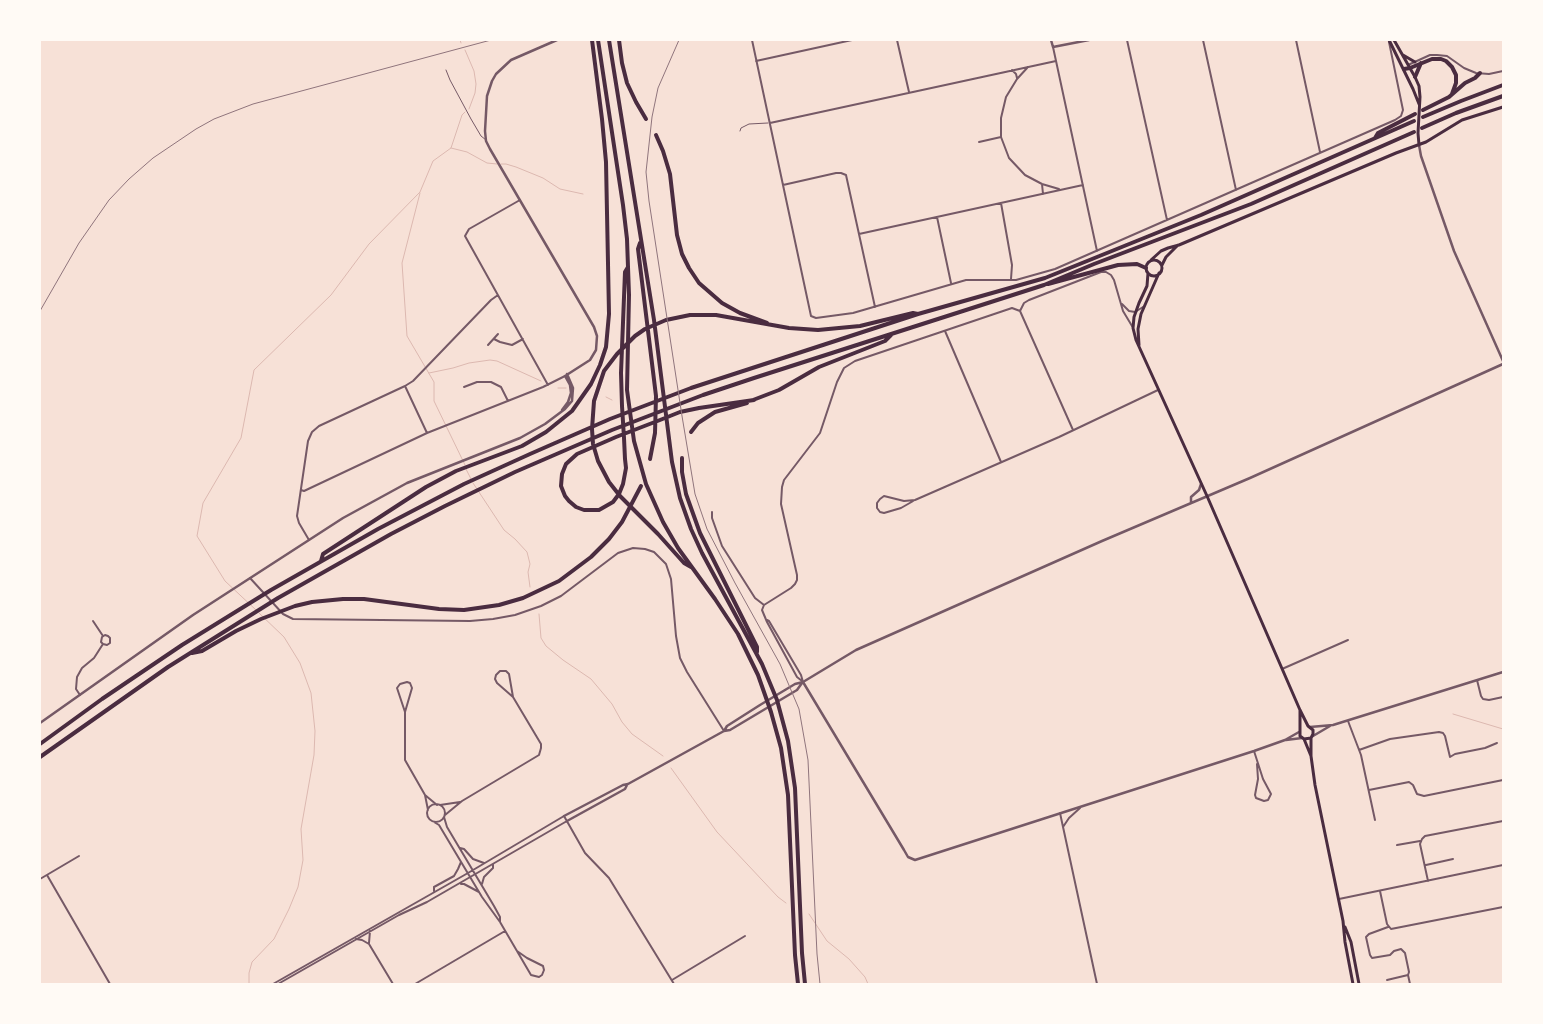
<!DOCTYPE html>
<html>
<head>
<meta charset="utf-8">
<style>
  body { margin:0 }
  #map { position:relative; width:1543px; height:1024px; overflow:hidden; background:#f7e1d7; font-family:Signika,sans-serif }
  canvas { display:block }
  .frame { position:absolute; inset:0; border:41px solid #fffaf5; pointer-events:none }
</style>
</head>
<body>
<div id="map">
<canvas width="1543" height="1024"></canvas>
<div class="frame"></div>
</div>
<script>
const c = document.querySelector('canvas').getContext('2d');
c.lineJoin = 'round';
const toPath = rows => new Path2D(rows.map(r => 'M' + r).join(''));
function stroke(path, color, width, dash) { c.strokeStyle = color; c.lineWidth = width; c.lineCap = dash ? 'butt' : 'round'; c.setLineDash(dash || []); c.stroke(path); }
const stream = toPath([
  [460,40,461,43],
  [465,50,474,71,476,84,475,93,469,109],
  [451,148,467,152,487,163,497,164],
  [501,164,506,164,516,167,543,178,560,189,583,194],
  [420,193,402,263,407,336,434,382,434,401,465,465],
  [429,373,453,368,469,363,490,360,497,361,541,381],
  [558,388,566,388],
  [606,397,612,400],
  [466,469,471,479],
  [473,483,504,530,515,539,527,552,530,564,528,572,530,587],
  [256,610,225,581,197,536,203,503,241,438,254,370,331,295,369,244,420,192,433,161,451,148,462,115,465,112],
  [539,614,541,638,546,646,563,660,591,679,612,704,622,722,632,734,663,756],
  [1453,714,1503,729],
  [671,768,717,832,778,897,786,903],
  [809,914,827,941,849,959,865,977,868,984],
  [249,984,249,973,252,962,274,939,289,909,298,887,303,860,301,829,314,755,315,731,311,693,300,663,284,637,259,613]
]);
const service = toPath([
  [446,70,450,80,471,119,481,136,486,140],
  [740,131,741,128,749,124,768,123]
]);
const minor = toPath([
  [752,40,811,316,816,318,853,313,966,280,1016,280,1055,269,1395,120,1401,116,1403,110,1389,42],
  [897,40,909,92],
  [1127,40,1167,220],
  [1203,40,1236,190],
  [1296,40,1320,152],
  [1053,47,1097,251],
  [756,61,852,40],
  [1408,65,1430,55,1437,55,1447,56,1464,68,1476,73,1489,74,1503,71],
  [1028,67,1017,79,1006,97,1001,118,1001,137,1009,158,1025,175,1042,184,1059,189],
  [1012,70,1016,74,1017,78],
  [770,123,1056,61],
  [979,142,1001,137],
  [1042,184,1043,194],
  [783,185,836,173,841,173,846,175,875,307],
  [520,200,469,229,465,236,548,385],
  [1001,203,1012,265,1011,279],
  [937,217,951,283],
  [859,234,1083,185],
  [1122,304,1129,311,1135,312,1143,307],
  [1020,311,1024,303,1029,300,1101,272,1106,272,1111,275,1114,280,1123,311,1132,326],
  [1020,311,1073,430],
  [945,331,1001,462],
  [494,339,500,342,512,345,523,339],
  [488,345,498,334],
  [405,386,427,433],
  [464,387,477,382,491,382,501,387,508,401],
  [301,490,304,491,427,433,543,387,565,376],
  [915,500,904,501,884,496,880,499,877,503,877,508,880,512,884,513,901,508,915,500,1059,437,1158,390],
  [712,512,712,518,722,546,755,598,764,605],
  [309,540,299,523,297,516,308,441,312,432,319,426,405,386,413,381,491,300,498,295],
  [250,578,283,614,293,619,470,621,493,619,515,615,541,606,561,596,618,553,633,548,645,549,654,552,666,564,671,579,676,636,680,658,687,672,724,731],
  [764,605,791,588,795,584,797,580,797,575,781,504,782,487,784,480,820,433,837,382,844,368,855,361,1012,308,1020,311],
  [764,605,762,610,767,622,797,677,802,681],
  [767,620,769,621,801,675,803,682],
  [93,621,103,636],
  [1282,669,1348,640],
  [1477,680,1481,696,1483,699,1489,700,1503,697],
  [80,695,76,689,77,677,82,668,94,658,103,644,101,642,102,637,105,635,108,636,110,638,110,643,107,645,103,644],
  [405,712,397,688,400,684,407,682,410,683,412,688,405,712,405,760,425,795,437,805],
  [1348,721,1361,755,1375,820],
  [1359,750,1390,739,1439,732,1443,733,1445,736,1450,757,1455,754,1485,748,1497,743],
  [1254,751,1263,779,1271,794,1268,800,1264,801,1256,798,1255,795,1258,779,1257,764],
  [1369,790,1409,782,1413,785,1417,794,1424,796,1503,780],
  [425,795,428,810],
  '427 813a9 9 0 1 1 18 0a9 9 0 1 1-18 0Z',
  [440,805,460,802],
  [1060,813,1097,984],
  [445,815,462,801,539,755,541,748,541,744,513,697,509,674,506,671,500,671,496,675,495,679,497,683,513,697],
  [444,817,447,827,494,906,500,917,500,922],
  [434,822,439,825,482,897,500,922,531,975,539,977,542,975,544,970,543,966,527,958,517,951],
  [1063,827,1069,818,1080,808],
  [1397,845,1420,841],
  [460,848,464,849,473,859,484,863],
  [1426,865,1453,859],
  [47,875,110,984],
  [40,879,79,856],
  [1428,881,1420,844,1422,839,1425,836,1503,821],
  [461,884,464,884,479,892],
  [482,884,484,877,493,868,493,864],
  [434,891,434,887,454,876,458,869,461,862],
  [1380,891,1387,924,1391,929,1503,907],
  [1339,899,1503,865],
  [356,939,362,940,369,944,393,984],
  [369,943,370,931],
  [1408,975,1410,984],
  [672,980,745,936],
  [1387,980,1408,975,1409,972,1405,953,1401,949,1394,951,1390,955,1372,958,1370,955,1366,937,1369,934,1388,927],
  [273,984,468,873,564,816,585,853,609,878,674,984],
  [278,984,399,915,427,902,567,821],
  [415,984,505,931]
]);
const tertiary = toPath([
  [557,40,511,60,496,74,492,81,487,96,485,131,486,141,490,149,594,327,597,336,596,350,590,360,565,376,570,385,571,393,568,402,562,410],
  [1051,40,1053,47,1089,40],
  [1419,145,1421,156,1454,251,1503,361],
  [1191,503,1191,497,1199,490,1201,484],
  [803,682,904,850,908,857,915,860,1254,751,1285,740,1299,732],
  [40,723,193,615,343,518,407,483,520,438,545,424,565,409,572,401,573,388,567,374],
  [1310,727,1333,725,1503,672],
  [724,731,727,726,760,705,795,684,803,682,856,650,1102,541,1250,478,1503,364],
  [1313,736,1330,726],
  [1286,740,1302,738],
  [564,816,623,785,628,784,724,731,730,730,797,690,802,683],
  [567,821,625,789,627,785]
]);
const secondary = toPath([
  [1389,40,1413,89,1419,104],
  [1394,40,1415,77,1419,86,1420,97,1418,133,1419,145],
  [1403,55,1415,62],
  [1151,260,1161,251,1168,248,1179,245,1396,153,1426,142,1462,120,1503,107],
  '1146 268a8 8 0 1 1 16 0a8 8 0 1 1-16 0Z',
  [1162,265,1166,257,1178,245],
  [1148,273,1147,286,1139,303,1134,317,1133,328,1136,340,1207,496,1300,710,1308,726,1313,730,1313,734,1311,738,1311,756,1315,785,1343,921,1345,942,1353,984],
  [1139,345,1138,329,1141,314,1159,273],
  [1300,710,1300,736,1304,739,1311,738],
  [1304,739,1311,756],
  [1345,927,1351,942,1359,984]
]);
const motorway = toPath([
  [598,40,623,205,627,239,629,295,627,390,634,441,646,484,663,522,678,548,715,599,738,634,758,675,771,712,781,748,788,795,795,955,798,984],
  [609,40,654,320,672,462,680,498,691,529,702,553,762,664,777,700,788,741,795,788,802,953,805,984],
  [619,40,622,63,627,83,636,102,646,119],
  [1404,69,1410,68,1432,59,1441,59,1446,61,1452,67,1456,75,1456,83,1452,94],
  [1415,77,1421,63],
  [1423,110,1449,97,1465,83,1475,78,1480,73],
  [1423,117,1461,101,1503,85],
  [1422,128,1456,113,1503,96],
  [656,135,663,151,670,174,677,235,682,254,689,268,699,283,722,303,740,313,767,323],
  [1375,138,1378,133,1415,114],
  [640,243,638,249,656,396,655,433,650,459],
  [628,267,625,272,621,373,622,406,624,438,625,459,626,468,623,484,619,494,613,502,599,510,584,510,576,507,569,501,565,496,561,486,562,474,566,464,577,454,616,437,660,420,680,412,699,408,754,400],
  [1048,284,1118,265,1137,264,1146,268],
  [753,400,779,390,819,367,885,341,891,335],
  [691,432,698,423,715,412,747,403],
  [682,458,682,472,686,494,700,533,757,647,757,652],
  [321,561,323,554,426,487,456,471,522,446,546,432,572,411,591,384,600,365,606,347,609,314,606,162,602,119,592,40],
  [691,567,684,563,658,534,620,496,609,482,598,461,593,444,592,429,594,401,604,371,617,354,635,336,645,329,666,320,690,315,716,315,789,328,818,330,860,326,913,313,918,314],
  [192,653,202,651,236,631,261,619,295,606,312,602,343,599,364,599,439,609,464,610,499,605,523,598,559,581,591,557,609,539,622,522,641,486],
  [40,744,102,699,182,645,271,590,378,529,464,484,530,454,610,419,691,388,918,314,1045,278,1201,215,1414,121],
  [40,757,168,667,278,598,391,534,445,506,515,472,612,430,703,395,754,378,1044,285,1094,264,1251,204,1414,132]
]);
const rail = toPath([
  [679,40,658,88,652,117,646,172,649,201,682,416,695,494,707,529,735,583,780,664,799,709,808,760,817,954,820,984],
  [40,311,79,243,109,200,129,179,153,158,196,129,214,119,253,104,491,40]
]);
stroke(stream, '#dcb8b0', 1);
stroke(service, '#755966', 1);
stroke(minor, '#755966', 2);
stroke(tertiary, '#755966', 2.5);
stroke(secondary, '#4a2c40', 3);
stroke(motorway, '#4a2c40', 4);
stroke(rail, '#8f747c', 1);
</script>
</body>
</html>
